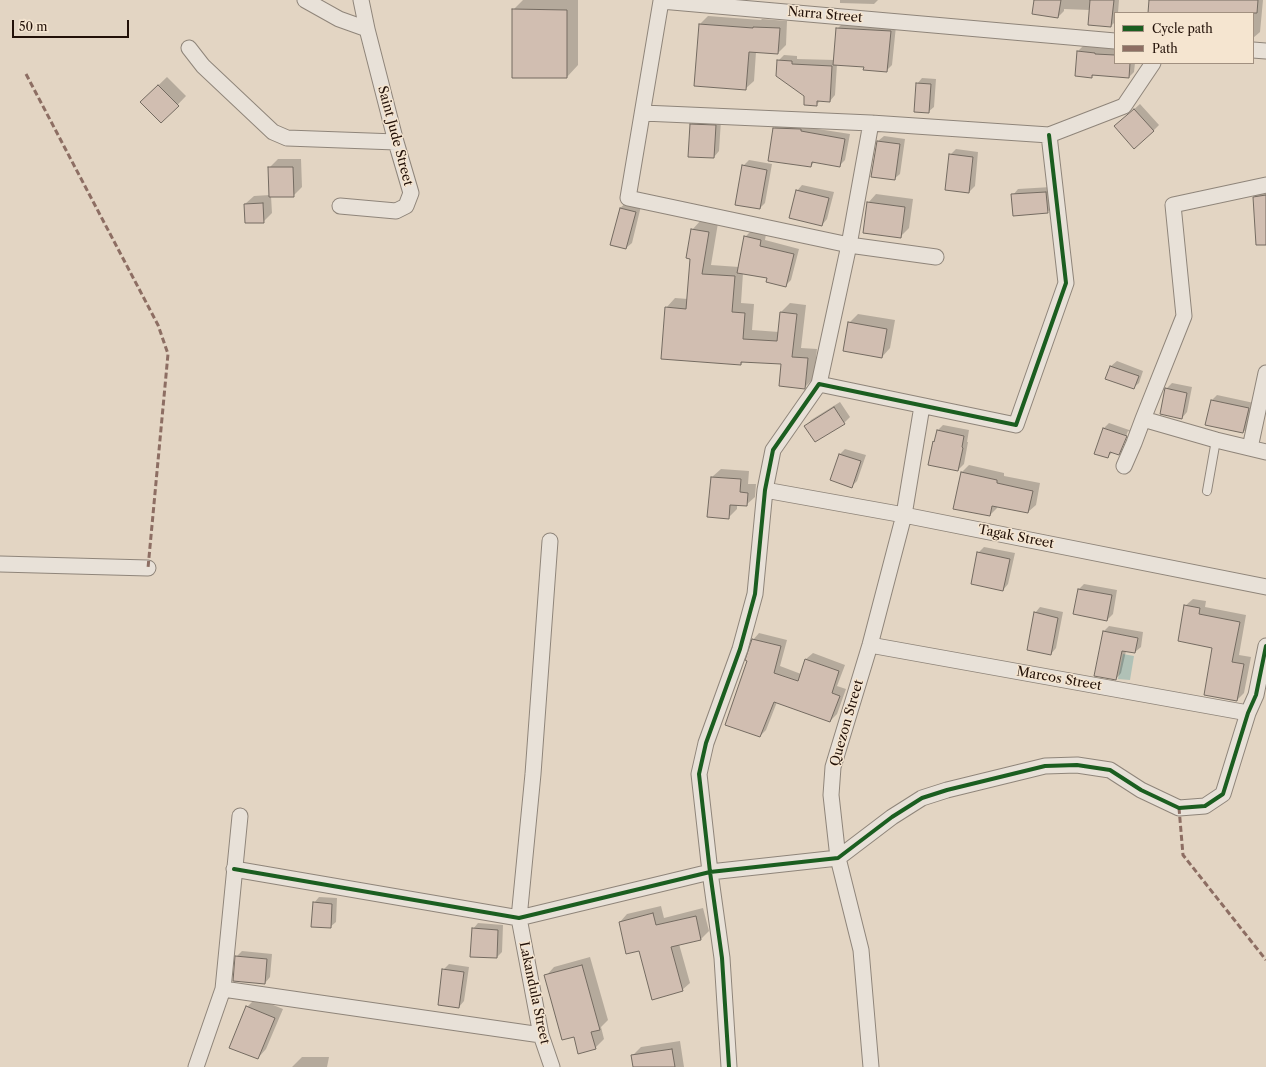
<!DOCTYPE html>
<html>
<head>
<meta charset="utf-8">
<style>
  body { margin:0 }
  #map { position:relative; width:1266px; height:1067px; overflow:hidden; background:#e3d5c3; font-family:"Libre Caslon Text",serif }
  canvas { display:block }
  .legend { position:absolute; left:1114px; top:12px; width:140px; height:52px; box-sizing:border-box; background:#f5e5d0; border:1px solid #a19080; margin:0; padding:5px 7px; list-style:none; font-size:12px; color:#221108 }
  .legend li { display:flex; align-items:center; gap:8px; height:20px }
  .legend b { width:20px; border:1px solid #a19080 }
  .scale { position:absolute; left:12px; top:20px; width:117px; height:18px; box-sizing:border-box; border:2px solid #221108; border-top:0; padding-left:5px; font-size:12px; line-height:14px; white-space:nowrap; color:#221108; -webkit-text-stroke:3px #f5e5d0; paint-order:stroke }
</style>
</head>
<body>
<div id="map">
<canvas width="1266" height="1067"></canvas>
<ul class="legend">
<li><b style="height:5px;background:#1b5e20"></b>Cycle path</li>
<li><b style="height:5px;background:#8d6e63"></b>Path</li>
</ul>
<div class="scale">50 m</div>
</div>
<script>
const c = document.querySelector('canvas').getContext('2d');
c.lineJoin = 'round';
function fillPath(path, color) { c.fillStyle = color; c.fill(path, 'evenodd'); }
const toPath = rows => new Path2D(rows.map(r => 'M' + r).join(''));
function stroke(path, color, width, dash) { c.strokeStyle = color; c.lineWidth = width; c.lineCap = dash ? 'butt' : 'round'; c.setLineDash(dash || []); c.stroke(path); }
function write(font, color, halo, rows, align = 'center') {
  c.font = font + ' "Libre Caslon Text",serif'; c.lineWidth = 3; c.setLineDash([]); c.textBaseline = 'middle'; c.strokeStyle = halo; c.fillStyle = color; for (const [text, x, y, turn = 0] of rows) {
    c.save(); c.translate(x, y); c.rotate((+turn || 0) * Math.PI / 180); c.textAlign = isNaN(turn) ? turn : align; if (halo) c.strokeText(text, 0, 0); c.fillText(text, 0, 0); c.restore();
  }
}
const water = toPath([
  [1123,654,1134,656,1130,680,1118,679]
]);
const shadow = toPath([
  [523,0,578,0,578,65,567,77,513,10],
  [840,0,878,0,874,4,840,3],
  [1035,0,1119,0,1118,13,1115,13,1115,22,1111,26,1090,10,1064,9,1064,11,1058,17],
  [1150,0,1263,0,1260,32,1253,38,1253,13,1149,13],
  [708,16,761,20,762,19,787,21,786,45,778,53,756,52,754,81,745,89,700,24],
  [843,23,896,26,892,65,886,71,865,66,837,64,835,95,830,101,821,100,816,105,805,95,778,61,784,55,797,56,797,59,835,60,837,29],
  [1084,45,1115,49,1115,63,1135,63,1134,72,1129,77,1094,75,1091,77,1076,75,1078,51],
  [167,77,186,96,161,122,141,102],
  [922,78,936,79,934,107,928,112,917,84],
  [1140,104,1159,125,1153,131,1121,121],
  [696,119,721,120,719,151,714,157,691,124],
  [779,123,850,134,845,160,839,166,815,161,811,166,774,128],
  [884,136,905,139,900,174,894,179,878,141],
  [956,149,978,152,975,186,969,192,950,155],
  [278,159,301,159,302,187,293,196,271,196,272,213,263,222,245,204,254,196,270,195,269,168],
  [749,160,772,164,765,203,760,208,743,166],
  [802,185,834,192,827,219,822,225,797,191],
  [1051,187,1053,207,1047,212,1013,195,1018,189],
  [1266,191,1266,224,1254,197,1260,192],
  [876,194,913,199,909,228,900,237,868,203],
  [626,203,641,206,632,243,626,248,611,245,620,208],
  [701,220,718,223,711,265,739,267,745,237,751,231,766,234,765,240,799,249,791,280,785,286,768,278,743,273,741,303,754,304,752,330,779,332,781,312,790,303,806,305,801,348,817,349,814,378,804,388,782,363,743,362,741,364,666,308,675,298,688,299,692,230],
  [858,314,895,320,890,348,882,357,849,323],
  [1117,361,1143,371,1139,383,1133,388,1106,378,1111,366],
  [1172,383,1192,387,1187,412,1182,418,1166,389],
  [1217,395,1254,403,1249,427,1243,432,1206,424,1212,400],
  [840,402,850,417,844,423,806,426,811,420],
  [1109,423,1132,431,1124,448,1119,454,1113,452,1107,457,1104,428],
  [1128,431,1130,432,1123,449,1121,449],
  [943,425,969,430,967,442,968,442,964,464,958,470,934,442,936,440,938,430],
  [845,449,866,455,857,481,851,487,840,454],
  [969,465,1004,473,1004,476,1040,483,1036,505,1028,512,998,506,997,508,990,515,961,473],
  [721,469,749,471,748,484,756,484,755,497,746,505,737,505,737,509,728,518,712,477],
  [984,547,1015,553,1008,584,1003,590,978,553],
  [1084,584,1117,590,1113,614,1107,620,1079,589],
  [1193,599,1206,601,1205,607,1246,615,1239,655,1251,657,1244,693,1237,700,1213,647,1185,606],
  [1040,607,1063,612,1056,648,1051,654,1035,613],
  [1109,626,1143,632,1141,647,1135,652,1126,651,1121,673,1116,679,1104,631],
  [759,633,787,640,780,666,801,674,806,659,813,653,845,665,837,686,846,689,837,714,830,721,777,702,766,730,760,736,748,660,753,640],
  [319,897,337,898,336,922,330,927,314,903],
  [661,906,664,918,703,908,709,931,701,939,679,944,690,983,682,990,620,922,627,914],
  [478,923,503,925,502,952,497,957,473,929],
  [242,951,272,954,270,977,265,983,236,957],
  [590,957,608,1020,601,1027,604,1039,595,1048,575,1036,546,976,554,967],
  [449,964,469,967,464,1001,459,1007,443,970],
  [256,998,283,1009,266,1049,258,1058,247,1007],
  [680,1041,684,1067,634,1067,632,1056,641,1047],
  [302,1057,329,1057,327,1067,292,1067]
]);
const building = toPath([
  [1034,0,1061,0,1058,18,1032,14,1034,0],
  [1090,0,1114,0,1111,27,1088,25,1090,0],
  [1149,0,1258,0,1257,13,1148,13,1149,0],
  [512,9,567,10,567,78,512,78,512,9],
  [699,24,753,28,753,27,780,28,778,54,749,52,746,90,694,86,699,24],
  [836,28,891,31,887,72,863,70,864,67,833,65,836,28],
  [1077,51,1095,53,1095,54,1115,55,1115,63,1130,63,1129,78,1092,75,1092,78,1075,76,1077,51],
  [777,60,792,61,792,64,832,66,830,102,817,101,817,106,804,105,804,96,776,76,777,60],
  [916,83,931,84,929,113,914,112,916,83],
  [158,85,179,106,161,123,140,102,158,85],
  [1134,109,1154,131,1134,149,1114,126,1134,109],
  [690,124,716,125,714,158,688,157,690,124],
  [773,128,801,129,801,131,845,139,840,167,812,162,811,167,768,161,773,128],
  [877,141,900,144,895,180,871,177,877,141],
  [949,154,973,157,969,193,945,190,949,154],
  [742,165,767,170,760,209,735,205,742,165],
  [268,167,293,167,294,197,269,197,268,167],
  [796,190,829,198,822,226,789,218,796,190],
  [1046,192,1048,213,1013,216,1011,194,1046,192],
  [1266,195,1266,245,1256,245,1253,197,1266,195],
  [867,202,905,207,901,238,863,233,867,202],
  [263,203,264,223,245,223,244,204,263,203],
  [620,208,636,212,626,249,610,245,620,208],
  [691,229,709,232,702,274,735,276,732,312,745,313,743,339,777,341,780,312,797,314,792,357,808,358,805,389,779,386,781,364,741,362,741,365,661,359,665,307,686,309,690,259,686,258,691,229],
  [744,236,761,240,760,246,794,254,786,287,766,282,767,278,737,273,744,236],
  [848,322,887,329,882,358,843,351,848,322],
  [1110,366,1139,376,1134,389,1105,379,1110,366],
  [1165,388,1187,393,1182,419,1160,414,1165,388],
  [1211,400,1249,408,1243,433,1205,425,1211,400],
  [834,407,845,424,815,442,804,426,834,407],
  [1103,428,1127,436,1119,455,1110,452,1108,458,1094,454,1103,428],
  [937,430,964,436,962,447,963,448,958,471,928,465,933,441,934,442,937,430],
  [839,454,861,461,852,488,830,480,839,454],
  [961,472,997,480,997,483,1033,491,1028,513,992,506,990,516,953,509,961,472],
  [711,477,741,479,740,492,748,493,747,506,730,505,729,519,707,517,711,477],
  [977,552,1010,559,1003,591,971,584,977,552],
  [1078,589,1112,595,1107,621,1073,614,1078,589],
  [1184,605,1200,608,1199,614,1240,622,1232,662,1244,664,1237,701,1204,695,1212,648,1178,641,1184,605],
  [1034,612,1058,618,1051,655,1027,650,1034,612],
  [1103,631,1138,638,1135,653,1122,651,1116,680,1094,676,1103,631],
  [752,639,781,646,774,673,798,681,805,659,839,671,832,693,840,696,830,722,774,702,760,737,725,725,747,661,745,660,752,639],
  [313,902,332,904,331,928,311,927,313,902],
  [653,913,656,925,696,916,701,940,671,947,683,991,652,1000,639,951,626,954,619,922,653,913],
  [472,928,498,930,497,958,470,957,472,928],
  [235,956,267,959,265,984,233,981,235,956],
  [582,965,600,1030,591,1032,596,1049,578,1054,574,1037,562,1040,544,975,582,965],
  [442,969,464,972,459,1008,438,1005,442,969],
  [246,1006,275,1018,258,1059,229,1048,246,1006],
  [672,1049,675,1067,633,1067,631,1055,672,1049]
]);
const service = toPath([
  [1207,491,1216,440]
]);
const minor = toPath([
  [305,0,339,19,367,29],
  [189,48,203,66,273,132,287,138,396,142],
  [1253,50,1266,51],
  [643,113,871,123,1049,135,1124,106,1153,63],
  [340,206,396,211,406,206,411,193,396,142,367,29,361,0],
  [936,257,849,245,628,198,661,1,1115,41],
  [819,384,849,245,871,123],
  [1143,419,1216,440,1266,452],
  [1250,448,1266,373],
  [1124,466,1134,443,1143,419,1184,316,1173,205,1266,185],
  [765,490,904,515,1266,587],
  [550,541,533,774,519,918,541,1035,552,1067],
  [0,564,148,568],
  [870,645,1248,713],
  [234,869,519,918,710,872,838,858,892,817,922,798,947,790,1045,766,1077,765,1110,770,1141,790,1179,808,1205,806,1223,794,1248,713,1256,695,1266,646],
  [223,989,541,1035],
  [196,1067,223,989,240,816],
  [729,1067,722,958,710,872,699,774,706,743,740,649,755,594,765,490,773,450,819,384,1016,425,1066,283,1049,135],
  [871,1067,861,950,838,858,831,795,833,767,870,645,904,515,922,406]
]);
const quiet = toPath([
  [26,74,158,325,168,354,148,568],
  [1179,808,1183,855,1266,960]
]);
const cycleway = toPath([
  [234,869,519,918,710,872,838,858,892,817,922,798,947,790,1045,766,1077,765,1110,770,1141,790,1179,808,1205,806,1223,794,1248,713,1256,695,1266,646],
  [729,1067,722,958,710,872,699,774,706,743,740,649,755,594,765,490,773,450,819,384,1016,425,1066,283,1049,135]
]);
const streetNames = [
  ["Narra Street",825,15,5],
  ["Saint Jude Street",395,136,75],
  ["Tagak Street",1016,537,11],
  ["Marcos Street",1059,679,10],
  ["Quezon Street",847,723,-74],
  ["Lakandula Street",534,993,78]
];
fillPath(water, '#b0c1b6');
fillPath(shadow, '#0003');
fillPath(building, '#d1beb1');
stroke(building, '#746b61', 1);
stroke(service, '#8f857a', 10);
stroke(minor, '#8f857a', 17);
stroke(service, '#e8e1d8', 8);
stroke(minor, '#e8e1d8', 15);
stroke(quiet, '#8d6e63', 3, [6, 3]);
stroke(cycleway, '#1b5e20', 4);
write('13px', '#221108', '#f5e5d0', streetNames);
</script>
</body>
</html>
